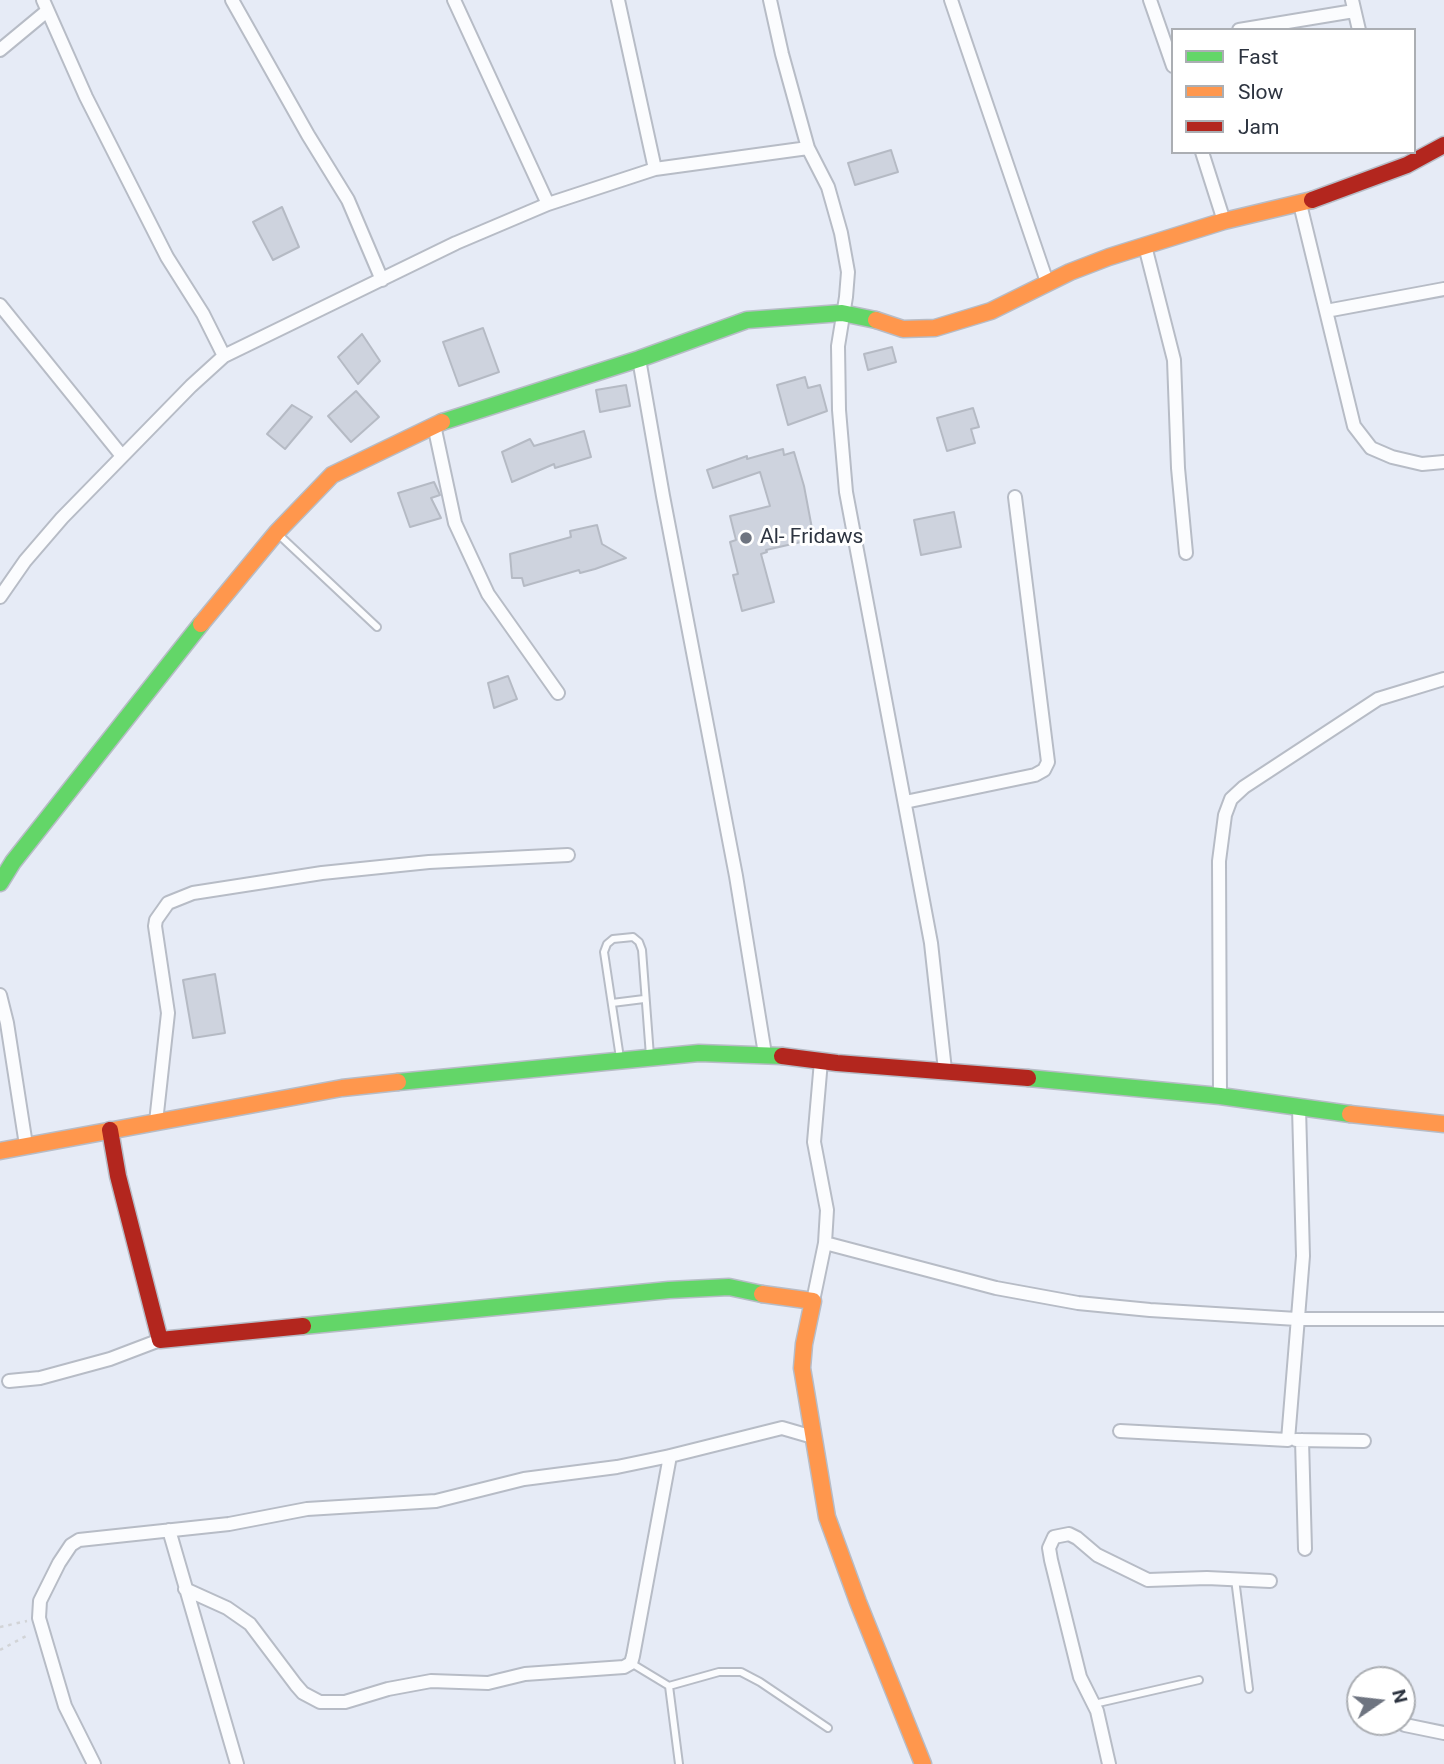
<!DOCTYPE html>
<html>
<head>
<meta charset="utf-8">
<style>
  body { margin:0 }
  #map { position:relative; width:1444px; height:1764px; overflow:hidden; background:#e6ebf6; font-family:Roboto,sans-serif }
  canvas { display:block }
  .legend { position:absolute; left:1171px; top:28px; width:245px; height:126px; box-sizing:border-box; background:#fff; border:2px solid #abaeb3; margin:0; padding:9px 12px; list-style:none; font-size:21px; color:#2d3440 }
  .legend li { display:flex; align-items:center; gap:14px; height:35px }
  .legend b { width:35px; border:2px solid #abaeb3 }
  .north { position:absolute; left:1346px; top:1666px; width:70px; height:70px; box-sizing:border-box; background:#fff; border:2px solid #abaeb3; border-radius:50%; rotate:76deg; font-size:19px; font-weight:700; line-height:28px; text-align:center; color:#2d3440 }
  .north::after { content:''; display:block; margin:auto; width:24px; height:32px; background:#6e7480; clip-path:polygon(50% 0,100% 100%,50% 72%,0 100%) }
</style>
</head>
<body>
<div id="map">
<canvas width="1444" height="1764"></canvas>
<ul class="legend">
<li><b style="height:9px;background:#63d668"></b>Fast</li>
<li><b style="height:9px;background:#ff974d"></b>Slow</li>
<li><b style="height:9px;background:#b3261e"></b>Jam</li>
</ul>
<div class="north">N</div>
</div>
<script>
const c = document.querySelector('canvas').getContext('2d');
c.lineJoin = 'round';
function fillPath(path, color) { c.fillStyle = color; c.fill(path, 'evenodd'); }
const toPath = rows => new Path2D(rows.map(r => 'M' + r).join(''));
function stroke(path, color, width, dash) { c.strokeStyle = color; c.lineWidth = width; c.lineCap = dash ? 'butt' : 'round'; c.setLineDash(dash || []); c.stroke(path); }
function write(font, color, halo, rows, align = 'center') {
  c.font = font + ' Roboto,sans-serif'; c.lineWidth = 6; c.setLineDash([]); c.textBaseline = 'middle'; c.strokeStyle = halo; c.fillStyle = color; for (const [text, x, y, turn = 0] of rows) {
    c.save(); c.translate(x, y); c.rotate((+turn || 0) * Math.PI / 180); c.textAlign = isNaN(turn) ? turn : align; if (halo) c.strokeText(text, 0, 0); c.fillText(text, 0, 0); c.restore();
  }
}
const building = toPath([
  [891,150,898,172,855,185,848,163,891,150],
  [282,207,299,247,273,260,253,222,282,207],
  [483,328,499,372,459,386,443,342,483,328],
  [362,334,380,361,358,384,338,357,362,334],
  [892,347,896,362,868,370,864,354,892,347],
  [805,377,808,388,820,385,827,411,788,425,777,385,805,377],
  [626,385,630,406,600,412,596,390,626,385],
  [356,391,379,417,351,442,328,416,356,391],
  [292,405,312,417,285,449,267,434,292,405],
  [973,408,979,427,971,429,975,443,947,451,937,418,973,408],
  [584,431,591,457,555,468,554,464,512,482,502,452,530,439,534,446,584,431],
  [783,449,784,455,794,452,804,486,814,539,766,550,767,552,761,554,774,602,742,611,733,575,738,574,730,542,736,540,730,516,770,506,760,472,713,488,707,470,747,456,747,459,783,449],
  [434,482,440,495,431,498,441,518,410,527,398,493,434,482],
  [954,512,961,547,921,555,914,520,954,512],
  [597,525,602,544,626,558,595,569,580,573,579,570,524,586,522,578,512,578,510,554,571,537,570,531,597,525],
  [508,676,517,699,494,708,488,683,508,676],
  [215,974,225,1033,193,1038,183,980,215,974]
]);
const path = toPath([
  [0,1627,27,1621],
  [0,1650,28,1635]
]);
const lane = toPath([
  [278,534,377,627],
  [612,1003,644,999],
  [620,1058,604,952,607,944,613,939,633,937,639,942,642,950,650,1056],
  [1235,1579,1249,1689],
  [631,1663,669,1686,679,1764],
  [669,1686,719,1672,741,1672,760,1682,828,1728],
  [1094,1704,1199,1680]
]);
const street = toPath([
  [43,0,86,97,167,257,203,314,224,356],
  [232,0,308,135,348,200,382,280],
  [454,0,548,204],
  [618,0,655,169],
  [770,0,782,54,808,148,828,187,841,233,848,272,846,297,838,346,839,410,846,492,931,943,945,1070],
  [951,0,1047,282],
  [1150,0,1173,66],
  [1352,0,1359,30],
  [1239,30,1354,11],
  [0,50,47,11],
  [1202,152,1224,221],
  [1300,204,1354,426,1371,448,1392,457,1422,464,1444,462],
  [1145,246,1174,360,1178,468,1186,553],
  [0,305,122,456],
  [1326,311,1444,289],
  [639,359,663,496,736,876,765,1054],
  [434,425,455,523,488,594,558,693],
  [0,597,25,561,62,518,191,386,224,356,456,243,548,204,655,169,808,148],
  [905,802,1035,775,1044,770,1048,762,1015,497],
  [0,995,7,1023,26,1145],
  [1220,1096,1219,861,1225,815,1231,799,1244,787,1378,699,1444,679],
  [156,1122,168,1013,155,926,156,920,168,903,193,893,322,873,429,862,568,855],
  [825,1243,996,1288,1078,1303,1150,1310,1297,1319,1444,1319],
  [813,1301,825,1243,827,1210,814,1142,821,1061],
  [9,1381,40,1378,110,1359,160,1340],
  [1120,1431,1288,1440,1303,1256,1299,1108],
  [1296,1440,1364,1441],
  [1302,1440,1305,1549],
  [169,1530,237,1764],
  [185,1589,227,1608,250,1624,296,1685,303,1693,320,1702,345,1702,388,1689,431,1681,488,1683,525,1674,624,1667,631,1663,633,1656,670,1456],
  [1405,1725,1444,1733],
  [94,1764,65,1706,39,1618,40,1601,59,1563,71,1545,79,1540,229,1524,307,1509,436,1501,524,1479,617,1467,670,1456,782,1428,813,1437],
  [1109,1764,1097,1711,1080,1677,1051,1560,1049,1548,1054,1537,1069,1534,1077,1538,1097,1555,1148,1580,1207,1578,1270,1581]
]);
const fast = toPath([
  [442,422,639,359,747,320,842,313,876,320],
  [0,883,13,862,201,624],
  [1028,1078,1220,1096,1350,1114],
  [398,1082,699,1053,782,1056],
  [303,1326,669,1290,729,1287,762,1294]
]);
const slow = toPath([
  [876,320,903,329,935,328,991,311,1070,272,1109,257,1224,221,1312,200],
  [201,624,277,532,332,475,442,422],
  [1350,1114,1444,1124],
  [0,1151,342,1088,398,1082],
  [762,1294,813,1301,804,1344,802,1368,827,1517,858,1602,923,1764]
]);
const jam = toPath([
  [1312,200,1407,165,1444,145],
  [782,1056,837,1063,1028,1078],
  [110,1130,118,1176,160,1340,303,1326]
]);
const markers = [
  [746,538,7,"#6e7480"]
];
const poiNames = [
  ["Al- Fridaws",760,538]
];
fillPath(building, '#ced3de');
stroke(building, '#b5bac4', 2);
stroke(lane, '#b7bcc6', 10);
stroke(street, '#b7bcc6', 16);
stroke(fast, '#b7bcc6', 19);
stroke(slow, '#b7bcc6', 19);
stroke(jam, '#b7bcc6', 19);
stroke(path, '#d2d4d7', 2.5, [3.5, 5]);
stroke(lane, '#fbfcfe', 6);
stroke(street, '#fbfcfe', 12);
stroke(fast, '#63d668', 16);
stroke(slow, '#ff974d', 16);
stroke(jam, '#b3261e', 16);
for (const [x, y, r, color] of markers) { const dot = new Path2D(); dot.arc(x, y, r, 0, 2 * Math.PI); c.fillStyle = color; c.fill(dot); stroke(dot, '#fff', 2.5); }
write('21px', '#2d3440', '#fff', poiNames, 'left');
</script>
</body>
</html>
